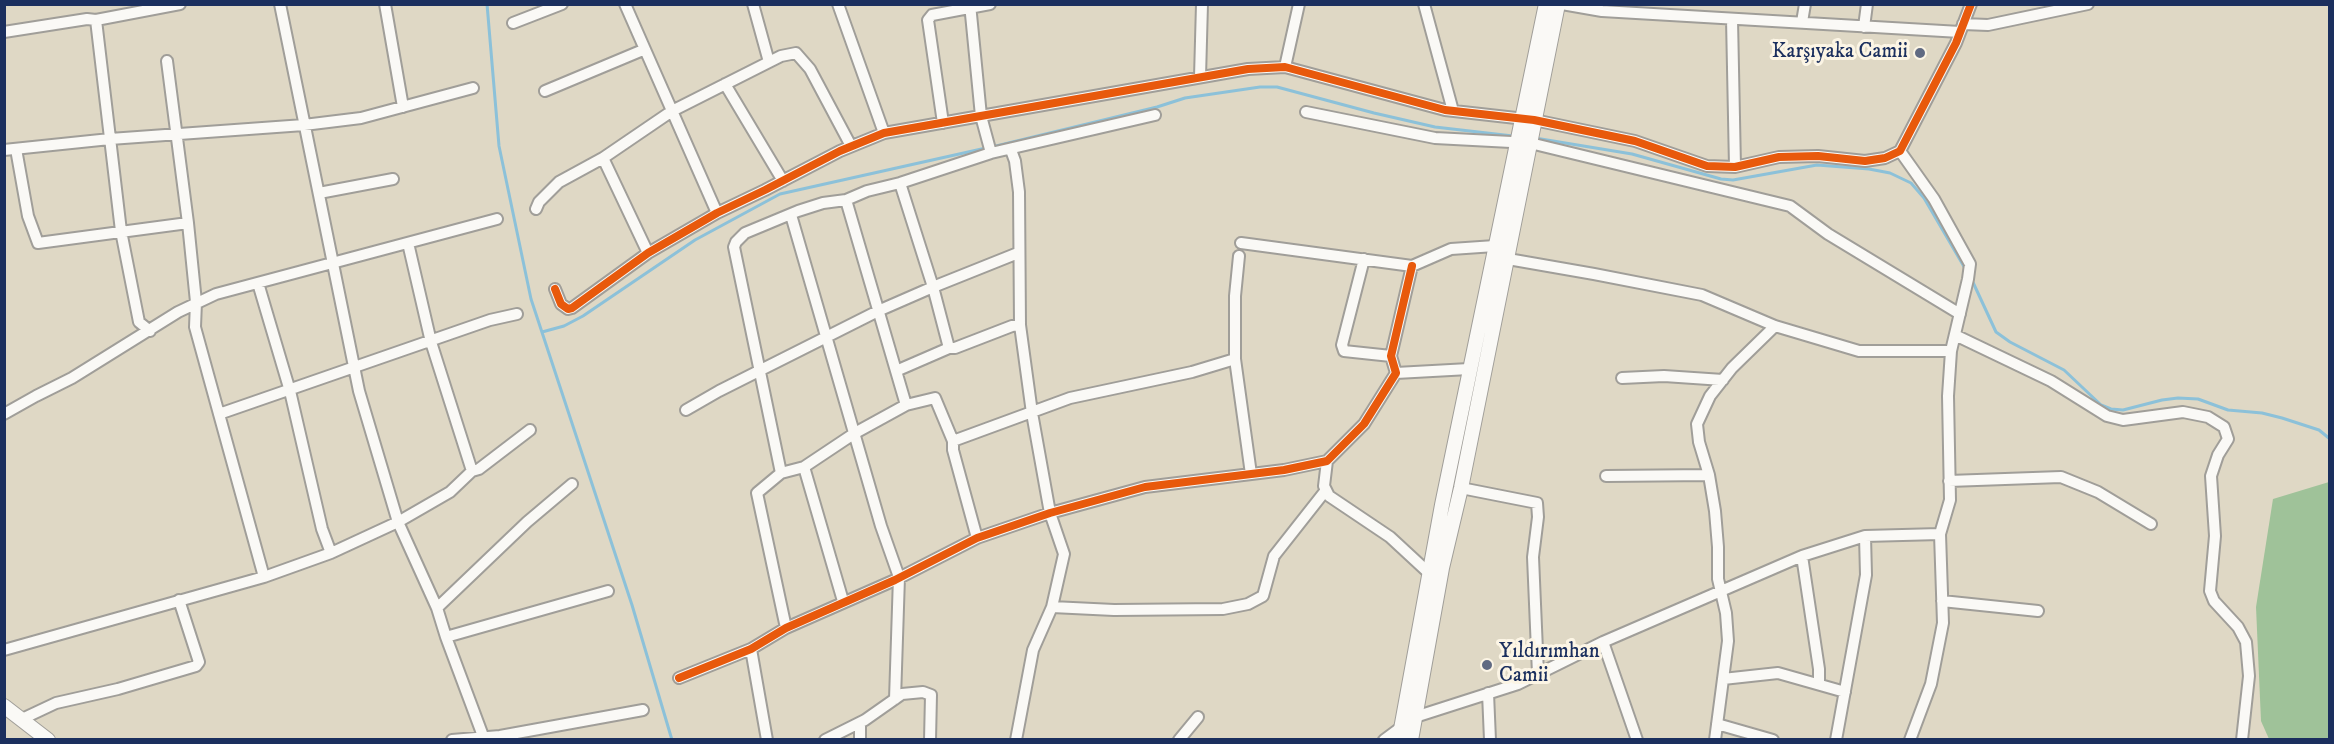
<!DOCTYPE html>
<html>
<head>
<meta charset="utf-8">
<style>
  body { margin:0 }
  #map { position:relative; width:2334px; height:744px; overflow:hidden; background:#dfd8c5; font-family:"IM FELL DW Pica",serif }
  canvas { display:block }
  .frame { position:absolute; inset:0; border:6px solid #1b2f5e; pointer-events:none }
</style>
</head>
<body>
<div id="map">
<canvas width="2334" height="744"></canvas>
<div class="frame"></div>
</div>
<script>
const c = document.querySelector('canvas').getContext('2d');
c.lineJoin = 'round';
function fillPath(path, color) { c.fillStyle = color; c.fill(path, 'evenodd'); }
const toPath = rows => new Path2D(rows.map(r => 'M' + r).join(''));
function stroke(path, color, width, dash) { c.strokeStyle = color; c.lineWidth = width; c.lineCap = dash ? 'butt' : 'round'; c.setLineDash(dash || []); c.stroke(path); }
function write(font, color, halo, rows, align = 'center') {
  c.font = font + ' "IM FELL DW Pica",serif'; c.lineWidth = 6; c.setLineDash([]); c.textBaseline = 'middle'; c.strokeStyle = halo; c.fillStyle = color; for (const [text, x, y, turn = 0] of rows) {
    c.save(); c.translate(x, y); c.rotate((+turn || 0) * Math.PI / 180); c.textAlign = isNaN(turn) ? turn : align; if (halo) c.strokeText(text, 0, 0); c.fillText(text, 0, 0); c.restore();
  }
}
const forest = toPath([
  [2329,482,2329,739,2269,739,2261,721,2256,607,2273,499]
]);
const stream = toPath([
  [487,4,499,146,531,299,632,605,672,740],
  [1535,138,1632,154,1721,179,1733,180,1817,165,1869,169,1890,173,1911,183,1924,198,1966,270],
  [992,147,1157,107,1185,98,1260,87,1277,87,1374,113,1435,127,1513,136],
  [1971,278,1996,332,2010,342,2064,370,2101,405,2111,409,2123,410,2162,400,2178,398,2198,399,2228,410,2262,413,2282,418,2319,430,2330,439],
  [542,332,564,326,583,316,695,240,780,194,986,148]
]);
const minor = toPath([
  [280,4,359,391,398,522,437,608,446,637],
  [385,4,403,107],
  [625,4,717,213],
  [753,4,769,62],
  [838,4,884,133],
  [970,4,981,116,991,153],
  [1424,4,1453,111],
  [1562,4,1602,11,1960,32],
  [1732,19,1735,167],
  [96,20,121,231,139,322,150,331],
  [1802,22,1805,4],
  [513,23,562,4],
  [1963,24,1988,25,2088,4],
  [1864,27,1867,4],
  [4,32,87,19,96,20,180,4],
  [167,61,188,223,196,302,195,327,264,577],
  [1285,67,1299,4],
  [1200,77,1202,4],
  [725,84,783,181],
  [545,91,643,50],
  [1306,112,1435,138,1530,143,1790,206,1828,234,1960,314],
  [943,123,928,20,932,15,990,4],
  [16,149,28,216,38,243,188,223],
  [4,150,110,139,304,125,361,118,473,88],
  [1011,150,1015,161,1019,192,1020,325,1032,413,1050,513,1064,554,1052,607,1033,650,1016,740],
  [1900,151,1934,199,1970,264,1968,279,1951,351,1948,396,1950,500,1940,534,1943,623,1931,684,1910,740],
  [603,158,648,253],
  [900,183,933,287,949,348],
  [319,193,393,179],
  [846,200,906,405],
  [536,209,539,202,559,182,603,158,672,111,781,56,796,53,810,69,851,146],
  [791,215,881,526,899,577,895,699],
  [408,243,431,342,472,471],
  [1241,243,1412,266,1451,249,1495,246],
  [1239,256,1235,296,1235,359,1251,474],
  [1364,259,1342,345,1344,351,1391,356],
  [1508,259,1594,274,1702,295,1775,326,1859,351,1951,351],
  [258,283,290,391,322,529,331,553],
  [555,289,561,304,568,309,572,308,648,253,717,213,765,190,840,151,884,133,1248,69,1285,67,1445,110,1534,120,1635,141,1707,166,1735,167,1779,157,1818,156,1865,161,1885,158,1900,151,1956,43,1971,4],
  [1955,335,2051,381,2107,416,2123,420,2183,412,2208,417,2224,427,2228,439,2218,455,2211,476,2215,536,2210,591,2214,601,2238,627,2246,642,2249,676,2242,740],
  [896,371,949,348,955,348,1012,326,1020,325],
  [1396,373,1469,369],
  [1622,378,1664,376,1723,380],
  [686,410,719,391,878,311,933,287,1018,253],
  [4,414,36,396,72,378,178,312,216,294,497,219],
  [219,414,490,320,517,314],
  [953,441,1070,398,1192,372,1235,359],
  [1327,461,1324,486,1329,496,1390,537,1430,574],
  [804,467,843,601],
  [781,473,734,247,736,242,745,233,798,211,823,203,846,200,867,191,900,183,991,153,1155,115],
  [1606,476,1709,475],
  [1949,481,2061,477,2098,492,2151,524],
  [1461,488,1537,503,1538,517,1533,557,1538,674],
  [1802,556,1819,669,1819,683],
  [1942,601,2038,611],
  [1052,607,1114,610,1223,609,1248,604,1263,596,1274,556,1326,490],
  [437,608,527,522,572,484],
  [786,628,757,493,781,473,804,467,855,433,906,405,935,398,953,441,953,450,977,538],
  [1603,642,1637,740],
  [751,649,767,740],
  [4,650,264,577,331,553,398,522,450,492,472,471,479,469,530,430],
  [679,678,751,649,786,628,895,580,977,538,1050,513,1145,487,1284,470,1327,461,1364,424,1396,373,1391,356,1412,266],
  [1723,679,1778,673,1845,692],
  [1488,693,1490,740],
  [22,719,56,703,118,689,196,666,199,662,179,600],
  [1717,724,1773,740],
  [483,736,446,637,608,591],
  [452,740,500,736,643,710],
  [825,740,865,720,902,694,923,692,931,695,930,740],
  [860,740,860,723],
  [1179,740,1198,717],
  [1384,740,1415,717,1518,684,1603,642,1802,556,1865,536,1940,534],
  [1715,740,1728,641,1726,613,1718,579,1718,547,1715,511,1709,475,1699,442,1697,424,1710,396,1732,368,1775,326],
  [1836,740,1866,575,1865,536]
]);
const secondary = toPath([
  [4,706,48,740],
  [1399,740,1442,505,1546,4],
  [1411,740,1442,568,1461,488,1558,4]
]);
const cycleway = toPath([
  [555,289,561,304,568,309,572,308,648,253,717,213,765,190,840,151,884,133,1248,69,1285,67,1445,110,1534,120,1635,141,1707,166,1735,167,1779,157,1818,156,1865,161,1885,158,1900,151,1956,43,1971,4],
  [679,678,751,649,786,628,895,580,977,538,1050,513,1145,487,1284,470,1327,461,1364,424,1396,373,1391,356,1412,266]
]);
const markers = [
  [1920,53,6,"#606a82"],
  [1487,665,6,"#606a82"]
];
const poiNames = [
  ["Karşıyaka Camii",1908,53],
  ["Yıldırımhan",1499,653,"left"],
  ["Camii",1499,677,"left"]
];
fillPath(forest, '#9fc299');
stroke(stream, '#8cc1d9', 3);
stroke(minor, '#a09e99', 14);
stroke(secondary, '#a09e99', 16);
stroke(minor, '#faf9f6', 10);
stroke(secondary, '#faf9f6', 14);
stroke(cycleway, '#e8590c', 8);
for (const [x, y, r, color] of markers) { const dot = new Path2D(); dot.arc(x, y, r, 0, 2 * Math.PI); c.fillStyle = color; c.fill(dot); stroke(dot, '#fcf5e5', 2); }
write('21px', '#1b2f5e', '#fcf5e5', poiNames, 'right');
</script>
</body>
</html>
